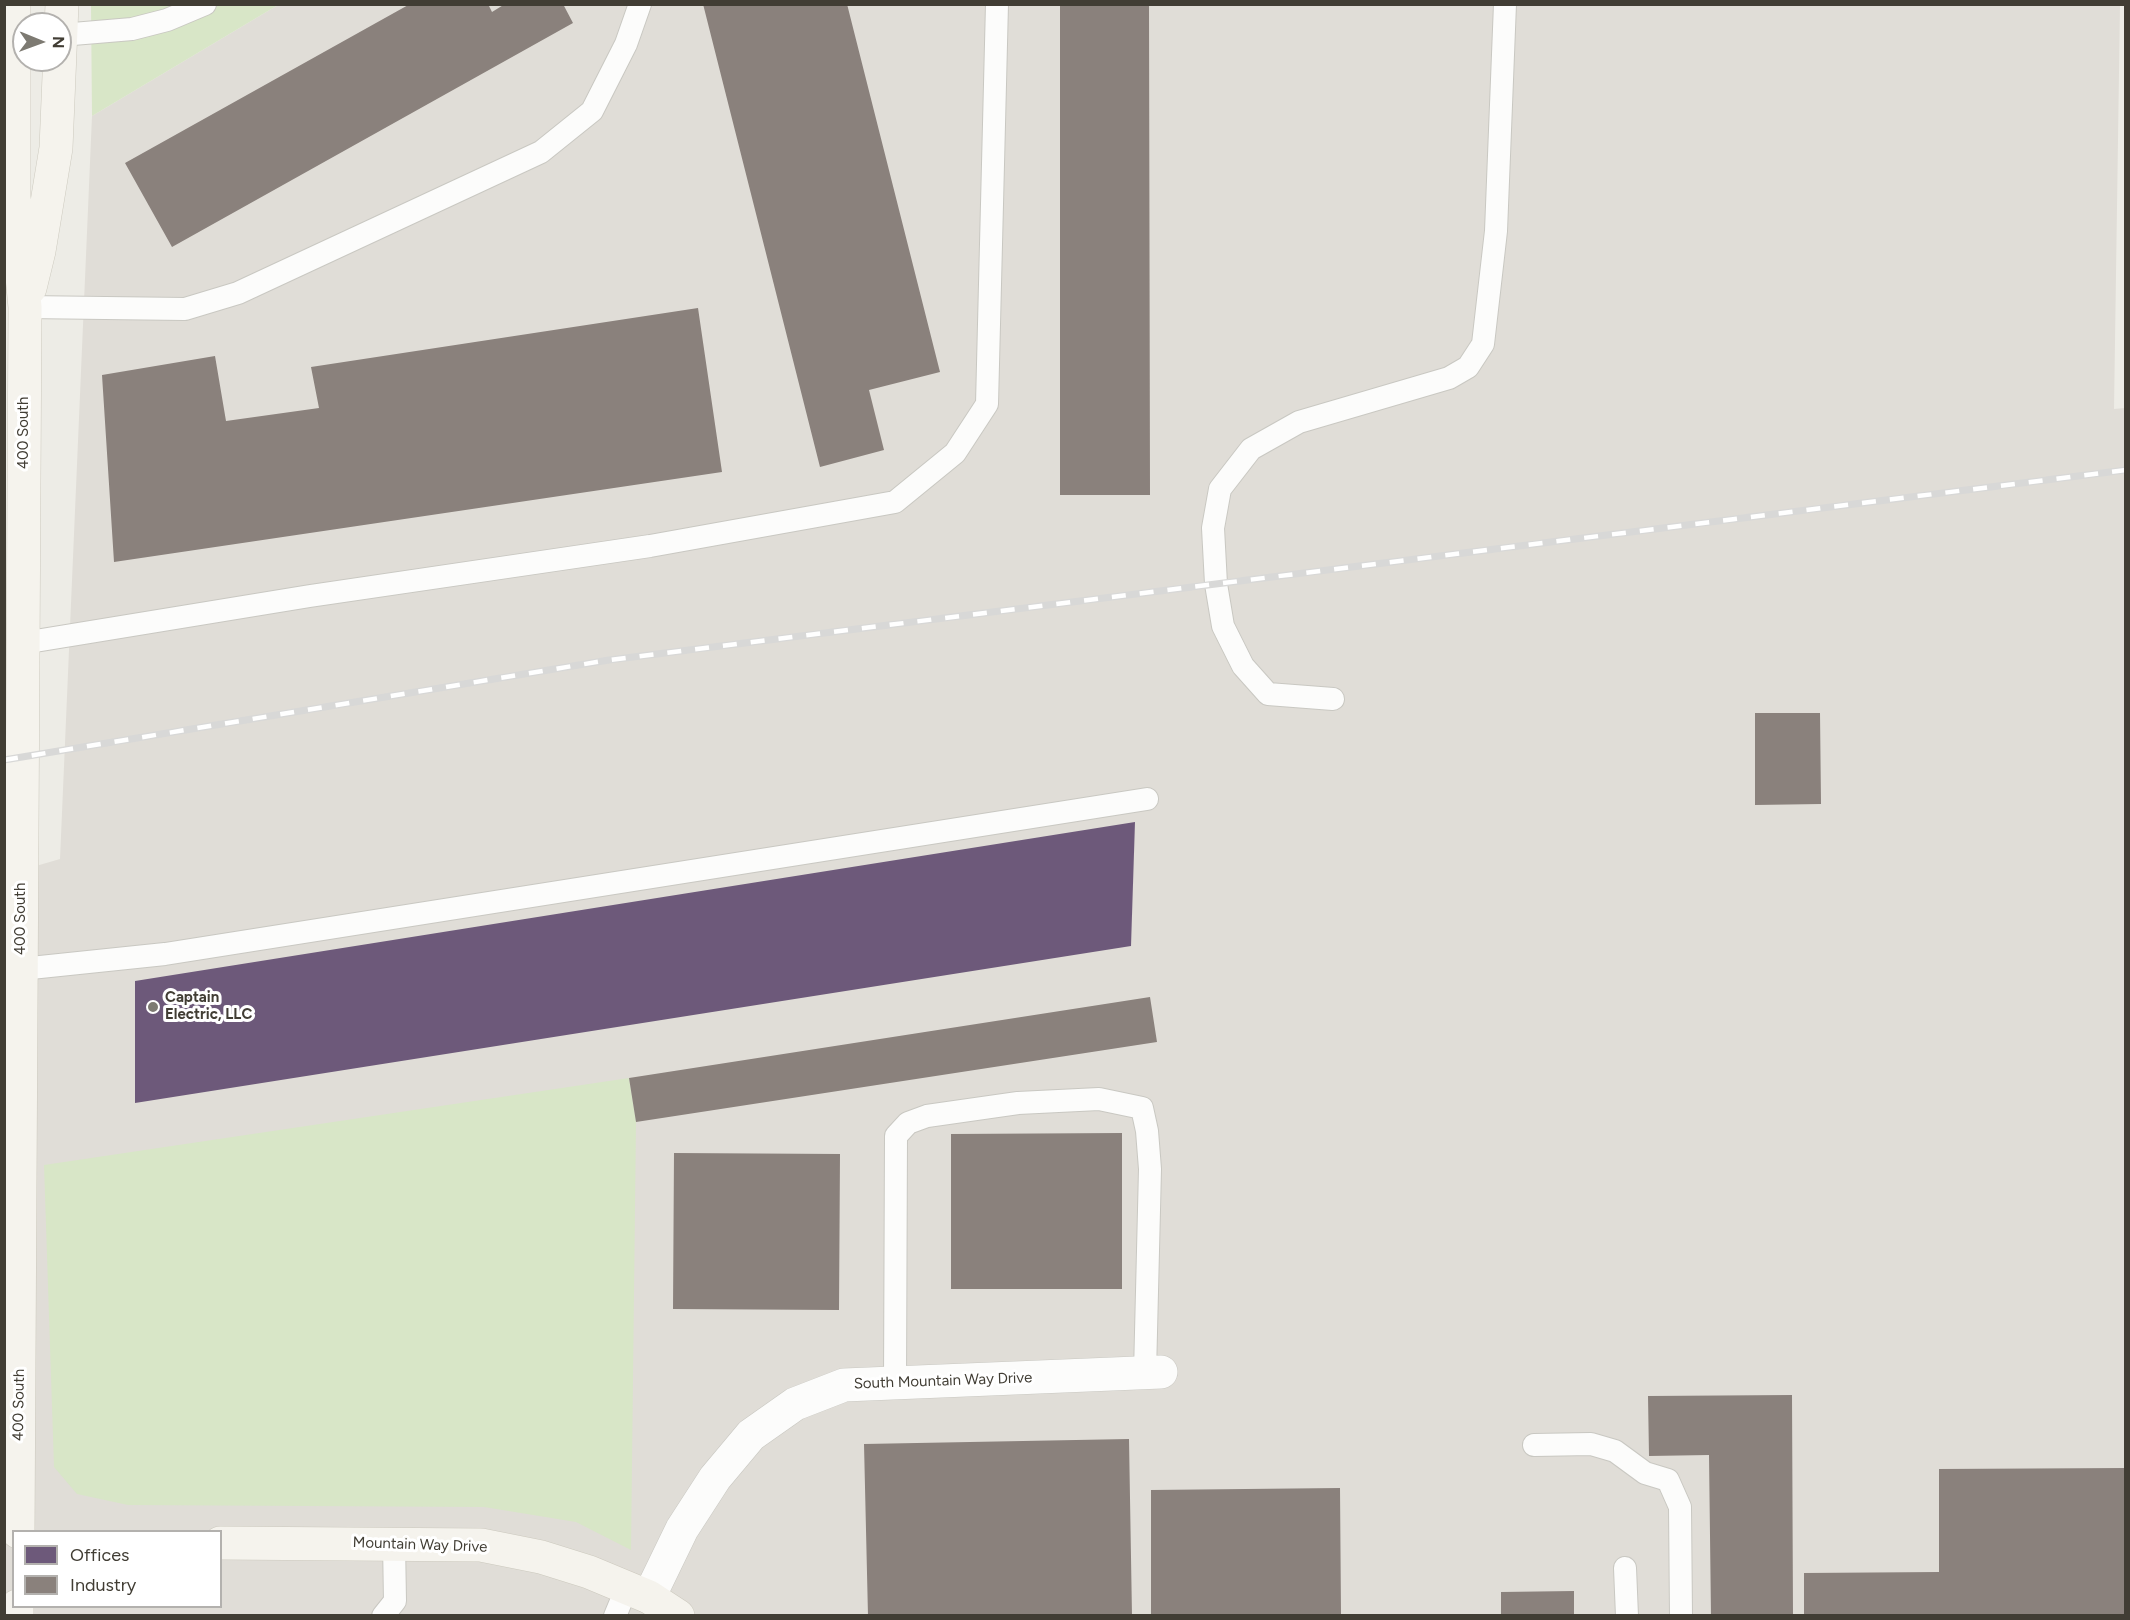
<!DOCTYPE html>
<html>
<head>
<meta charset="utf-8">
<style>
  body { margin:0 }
  #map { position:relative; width:2130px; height:1620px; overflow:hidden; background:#edece6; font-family:Figtree,sans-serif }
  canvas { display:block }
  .frame { position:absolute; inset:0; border:6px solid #413d34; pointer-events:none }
  .legend { position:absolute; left:12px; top:1530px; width:210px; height:78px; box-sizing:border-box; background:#fff; border:2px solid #b3b1ae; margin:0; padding:8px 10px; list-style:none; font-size:18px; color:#413d34 }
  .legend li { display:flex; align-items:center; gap:12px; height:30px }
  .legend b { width:30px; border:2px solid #b3b1ae }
  .north { position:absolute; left:12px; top:12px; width:60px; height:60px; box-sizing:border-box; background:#fff; border:2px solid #b3b1ae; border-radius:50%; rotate:91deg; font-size:16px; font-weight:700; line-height:24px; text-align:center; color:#413d34 }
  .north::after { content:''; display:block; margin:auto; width:21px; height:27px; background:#7d7a72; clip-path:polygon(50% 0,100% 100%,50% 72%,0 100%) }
</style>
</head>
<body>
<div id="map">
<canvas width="2130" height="1620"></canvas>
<div class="frame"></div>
<ul class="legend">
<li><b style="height:16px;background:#6d597a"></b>Offices</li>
<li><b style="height:16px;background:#8a817c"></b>Industry</li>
</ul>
<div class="north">N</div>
</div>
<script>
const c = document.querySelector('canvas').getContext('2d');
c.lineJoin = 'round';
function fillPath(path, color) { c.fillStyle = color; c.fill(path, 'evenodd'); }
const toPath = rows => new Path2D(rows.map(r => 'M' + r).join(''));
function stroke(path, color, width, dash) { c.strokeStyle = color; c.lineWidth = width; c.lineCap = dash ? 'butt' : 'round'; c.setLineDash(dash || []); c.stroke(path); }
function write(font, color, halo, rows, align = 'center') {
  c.font = font + ' Figtree,sans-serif'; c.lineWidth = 6; c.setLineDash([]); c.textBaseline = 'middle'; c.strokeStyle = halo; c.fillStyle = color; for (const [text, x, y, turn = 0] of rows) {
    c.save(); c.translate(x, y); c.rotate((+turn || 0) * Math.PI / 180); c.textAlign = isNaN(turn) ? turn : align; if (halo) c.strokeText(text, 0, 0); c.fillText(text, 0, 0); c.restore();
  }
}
const industrial = toPath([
  [278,5,2120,5,2114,409,2125,408,2125,1615,5,1616,5,875,60,859,92,116],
  [14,1532,220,1532,220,1606,14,1606]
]);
const green = toPath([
  [91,4,278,5,92,116],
  [629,1078,636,1122,631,1550,576,1522,484,1507,128,1505,77,1494,54,1467,44,1165]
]);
const offices = toPath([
  [1135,822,1131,946,135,1103,135,981]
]);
const industry = toPath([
  [410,4,488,4,492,12,505,4,563,4,573,23,172,247,125,163],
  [703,4,847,4,940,372,869,390,884,450,820,467],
  [1060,4,1149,4,1150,495,1060,495],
  [698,308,722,472,114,562,102,375,215,356,226,421,319,408,311,367],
  [1755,713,1820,713,1821,804,1755,805],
  [1150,997,1157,1042,636,1122,629,1078],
  [1122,1133,1122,1289,951,1289,951,1134],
  [674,1153,840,1154,839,1310,673,1309],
  [1792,1395,1793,1616,1711,1616,1709,1455,1649,1456,1648,1396],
  [1129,1439,1132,1616,868,1616,864,1444],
  [2126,1468,2126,1616,1804,1616,1804,1573,1939,1572,1939,1469],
  [1340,1488,1341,1616,1151,1616,1151,1490],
  [1574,1591,1574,1616,1501,1616,1501,1592]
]);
const lane = toPath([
  [61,35,132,29,167,20,205,4],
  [25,307,185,309,238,293,541,152,592,111,626,44,640,4],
  [23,643,310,596,650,546,895,502,955,453,987,404,997,4],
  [1333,699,1268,694,1243,666,1223,626,1216,584,1213,528,1220,489,1251,449,1299,422,1449,378,1468,367,1483,344,1496,231,1505,4],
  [21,969,165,954,1147,799],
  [895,1383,896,1136,908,1123,927,1116,1018,1103,1099,1099,1142,1108,1147,1131,1150,1169,1145,1373],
  [1534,1445,1591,1444,1615,1451,1645,1473,1668,1480,1680,1507,1681,1616],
  [1625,1568,1627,1616],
  [383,1616,395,1601,394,1543],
  [615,1616,627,1587]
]);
const street = toPath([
  [649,1597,682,1529,715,1478,751,1435,795,1404,844,1385,1161,1372]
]);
const secondary = toPath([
  [14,4,14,197,25,307,18,1532],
  [30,288,39,251,56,148,62,4],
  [220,1543,481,1545,541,1557,589,1572,649,1597,678,1616],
  [17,1616,17,1606]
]);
const rail = toPath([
  [4,760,609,660,2126,470]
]);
const markers = [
  [153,1007,6,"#7d7a72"]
];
const streetNames = [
  ["400 South",24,433,-90],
  ["400 South",21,919,-90],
  ["South Mountain Way Drive",943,1381,-2],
  ["400 South",19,1405,-89],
  ["Mountain Way Drive",420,1545,2]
];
const poiNames = [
  ["Captain",165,998],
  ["Electric, LLC",165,1015]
];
fillPath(industrial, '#e0ddd7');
fillPath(green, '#d8e6c7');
fillPath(offices, '#6d597a');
fillPath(industry, '#8a817c');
stroke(lane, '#c9c8c2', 24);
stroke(street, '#c9c8c2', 34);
stroke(secondary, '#ccc9be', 34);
stroke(lane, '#fcfcfb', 22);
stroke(street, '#fcfcfb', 33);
stroke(secondary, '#f5f3ed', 33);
stroke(rail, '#d8d8d7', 7);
stroke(rail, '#fff', 4.5, [14]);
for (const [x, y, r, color] of markers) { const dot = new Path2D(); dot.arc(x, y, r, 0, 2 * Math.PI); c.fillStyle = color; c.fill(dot); stroke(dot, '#fff', 2); }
write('15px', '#413d34', '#fff', streetNames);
write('bold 15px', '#413d34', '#fff', poiNames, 'left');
</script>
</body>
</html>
